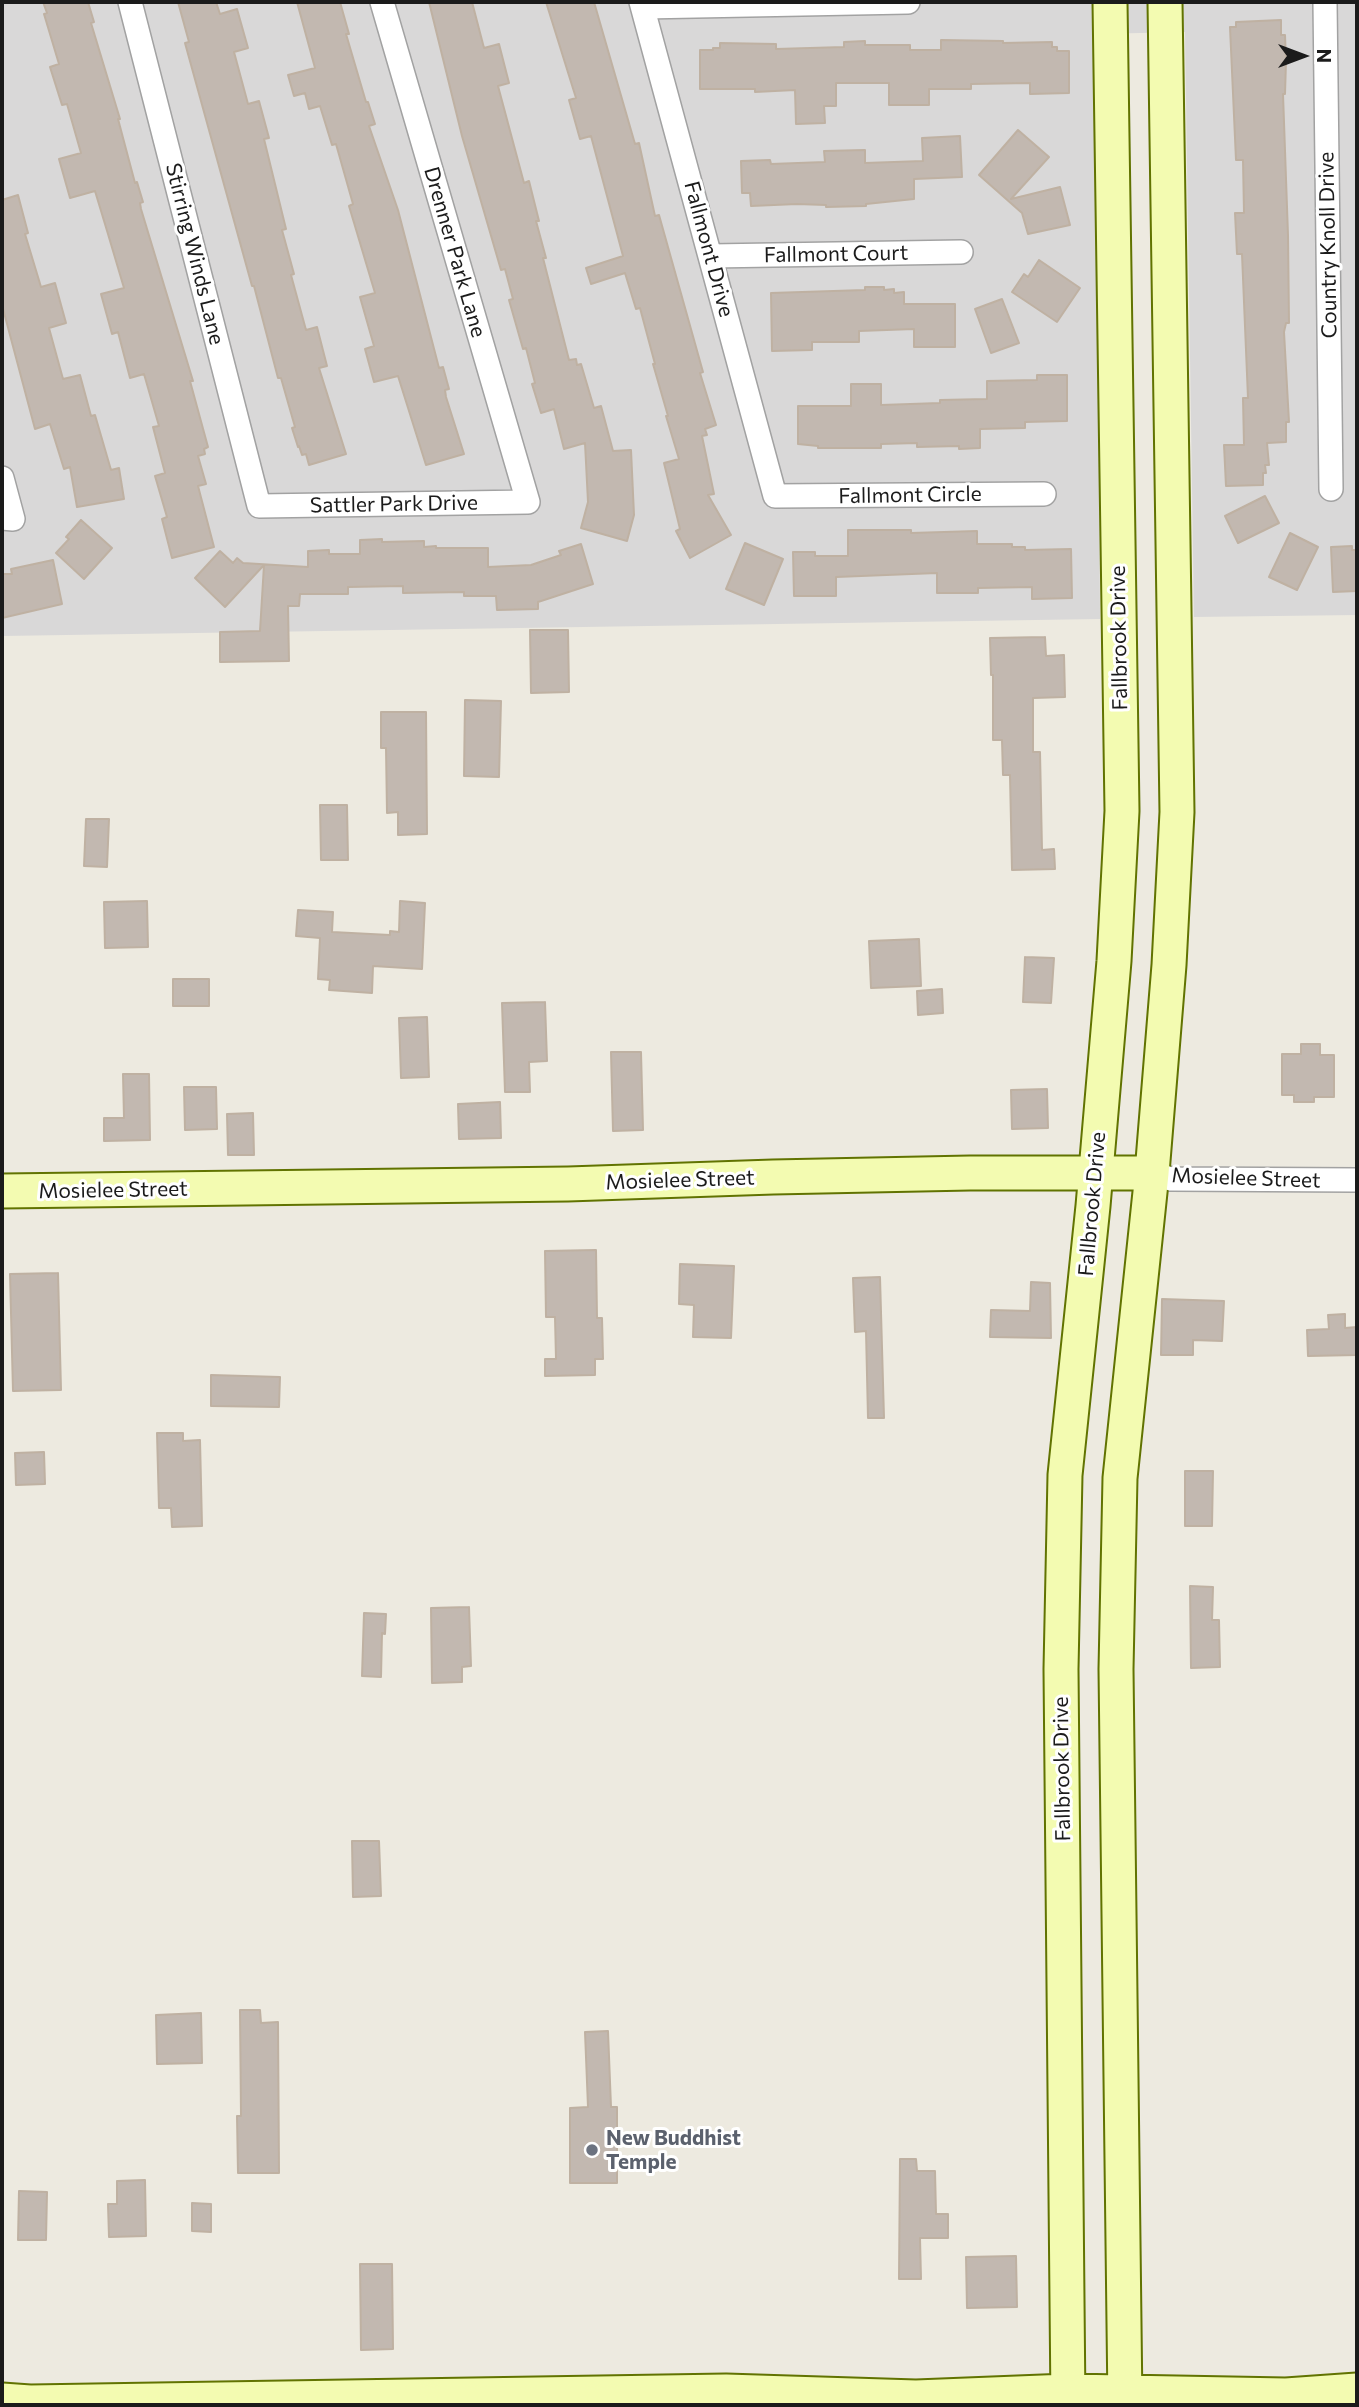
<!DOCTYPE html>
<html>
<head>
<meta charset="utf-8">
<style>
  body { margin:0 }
  #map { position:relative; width:1359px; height:2407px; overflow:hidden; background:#edeae0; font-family:Commissioner,sans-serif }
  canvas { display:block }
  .frame { position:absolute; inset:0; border:4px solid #1b1b1b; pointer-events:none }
  .north { position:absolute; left:1268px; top:21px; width:70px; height:70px; -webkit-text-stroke:5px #fff; paint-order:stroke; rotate:90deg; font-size:19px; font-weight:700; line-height:28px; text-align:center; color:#1b1b1b }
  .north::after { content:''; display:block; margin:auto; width:24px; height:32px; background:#1b1b1b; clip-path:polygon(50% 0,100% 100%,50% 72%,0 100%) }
</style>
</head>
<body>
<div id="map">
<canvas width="1359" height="2407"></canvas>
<div class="frame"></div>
<div class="north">N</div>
</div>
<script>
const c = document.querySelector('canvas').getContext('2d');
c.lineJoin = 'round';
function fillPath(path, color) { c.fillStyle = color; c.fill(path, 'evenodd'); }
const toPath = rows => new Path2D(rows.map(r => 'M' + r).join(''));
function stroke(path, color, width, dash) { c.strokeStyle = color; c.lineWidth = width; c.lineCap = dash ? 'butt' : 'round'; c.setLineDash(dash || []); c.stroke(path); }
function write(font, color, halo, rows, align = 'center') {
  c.font = font + ' Commissioner,sans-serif'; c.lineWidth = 6; c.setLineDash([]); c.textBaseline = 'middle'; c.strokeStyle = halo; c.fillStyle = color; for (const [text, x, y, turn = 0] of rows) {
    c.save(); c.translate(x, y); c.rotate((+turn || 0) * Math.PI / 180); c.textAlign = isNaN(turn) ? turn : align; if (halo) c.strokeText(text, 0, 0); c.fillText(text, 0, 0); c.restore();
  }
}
const residential = toPath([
  [2,2,1357,2,1357,615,1194,617,1185,32,1096,34,1100,619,2,636]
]);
const building = toPath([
  [43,2,88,2,94,22,91,23,120,119,118,119,135,183,137,182,143,202,140,203,141,209,193,381,190,381,208,447,204,449,205,454,198,456,206,484,198,486,214,547,172,558,162,519,167,517,155,476,165,473,153,427,159,426,144,374,130,378,118,332,112,334,101,294,124,288,108,234,95,191,70,198,59,159,81,153,67,104,62,105,50,67,59,64,44,14,47,13,43,2],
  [178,2,216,2,220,14,237,9,248,48,234,52,248,104,259,101,269,138,264,139,286,229,282,230,294,274,291,275,306,330,317,327,327,366,319,368,346,454,309,465,306,454,302,455,299,446,298,447,292,428,295,427,281,378,278,378,254,286,252,286,185,43,189,42,178,2],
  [297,2,340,2,349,34,346,34,366,102,368,102,375,124,369,126,398,210,439,368,443,367,449,389,445,390,446,397,464,454,426,465,398,376,374,382,365,349,374,346,360,297,375,293,349,206,353,204,336,144,332,145,320,106,309,109,305,93,294,96,288,75,315,68,297,2],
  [429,2,472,2,484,48,499,44,509,83,498,86,524,183,529,181,539,221,536,221,546,258,543,258,569,360,576,359,577,365,581,364,594,408,601,406,613,451,631,450,634,515,627,541,581,528,588,502,585,443,564,449,554,409,541,413,532,384,535,383,526,348,523,349,509,300,513,299,505,269,501,270,462,136,429,2],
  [546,2,594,2,635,144,639,143,655,216,659,215,703,372,700,373,716,425,705,429,707,435,702,436,714,494,708,495,731,535,690,558,676,531,680,529,664,463,679,459,666,416,668,416,653,364,655,364,640,308,636,309,625,273,591,284,586,268,623,256,591,136,580,139,569,100,576,98,546,2],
  [1281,20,1281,35,1285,35,1286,61,1285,94,1283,94,1288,235,1289,323,1286,323,1284,332,1289,422,1286,422,1286,442,1267,443,1269,465,1265,465,1266,473,1263,473,1263,485,1226,486,1224,445,1244,445,1243,398,1248,398,1242,254,1237,254,1235,213,1244,213,1243,160,1236,160,1230,27,1236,27,1236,22,1281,20],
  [941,40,1003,41,1003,43,1052,42,1052,47,1057,47,1057,51,1069,51,1069,93,1030,94,1030,83,971,84,971,89,929,89,929,105,889,105,889,83,836,83,836,106,824,106,825,123,796,124,795,90,755,92,755,89,700,89,700,50,713,50,713,48,720,48,720,43,776,44,776,49,844,47,844,42,865,41,865,45,910,45,910,50,941,50,941,40],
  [1018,130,1049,157,1011,199,1060,187,1070,225,1028,234,1022,213,979,175,1018,130],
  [960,136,962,177,914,179,914,199,866,204,866,206,826,207,826,205,797,204,751,206,750,193,742,193,741,161,770,160,771,164,825,162,824,151,865,150,865,163,923,161,922,138,960,136],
  [18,195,28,233,25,234,41,287,55,283,66,323,49,328,63,379,80,375,91,416,95,415,111,470,119,468,124,499,77,507,70,467,64,469,50,424,35,429,2,305,2,200,18,195],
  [1039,260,1080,288,1057,322,1012,292,1024,274,1028,277,1039,260],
  [865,287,884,287,884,290,894,289,894,293,904,292,904,304,955,304,955,347,914,347,914,329,859,331,859,342,812,342,812,350,772,351,771,293,865,290,865,287],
  [1002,299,1019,343,991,353,975,309,1002,299],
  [1037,375,1067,375,1067,421,1025,422,1025,428,980,429,980,448,959,449,959,446,917,447,917,443,881,444,881,448,818,448,818,446,798,444,798,406,851,406,851,384,881,384,881,405,940,403,940,400,987,399,987,381,1037,380,1037,375],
  [1265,496,1279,523,1238,543,1225,516,1265,496],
  [81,520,112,548,84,579,56,553,69,539,66,537,81,520],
  [848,530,911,530,911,533,977,531,977,544,1012,544,1012,547,1025,547,1025,550,1071,549,1072,598,1032,599,1032,587,978,588,978,593,937,593,937,573,836,577,836,596,794,596,793,552,815,552,815,556,848,556,848,530],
  [1290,533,1318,547,1297,590,1269,577,1290,533],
  [382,539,382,542,424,541,424,547,436,546,436,548,488,548,488,567,531,565,561,555,559,551,581,544,593,584,538,602,538,609,497,610,496,596,464,596,464,592,403,593,403,586,348,587,348,594,300,594,299,606,288,606,289,661,220,662,220,632,260,631,264,565,225,607,195,578,220,551,233,563,237,558,243,563,308,567,308,551,329,550,329,554,360,554,360,540,382,539],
  [745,543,783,559,764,605,726,589,745,543],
  [1352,546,1352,550,1357,550,1357,591,1333,592,1331,547,1352,546],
  [53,560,62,604,2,618,2,574,12,574,11,569,53,560],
  [530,630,568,630,569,692,531,693,530,630],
  [1045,637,1046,656,1064,655,1065,697,1033,698,1033,752,1040,752,1042,850,1054,849,1055,869,1012,870,1010,775,1003,775,1002,740,993,740,993,675,991,675,990,638,1045,637],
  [465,700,501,701,499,777,464,776,465,700],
  [381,712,426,712,427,834,398,835,398,812,387,813,386,748,381,748,381,712],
  [320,805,347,805,348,860,321,860,320,805],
  [86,819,109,819,107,867,84,866,86,819],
  [147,901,148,947,105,948,104,902,147,901],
  [400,901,425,903,422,969,373,966,372,993,329,990,330,980,318,979,320,938,296,936,298,910,333,912,332,932,390,935,390,931,399,932,400,901],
  [919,939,921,986,871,988,869,941,919,939],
  [1025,957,1054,958,1051,1003,1023,1002,1025,957],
  [173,979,209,979,209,1006,173,1006,173,979],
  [942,989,943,1013,918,1015,917,991,942,989],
  [545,1002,547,1061,529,1062,530,1092,505,1092,502,1003,545,1002],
  [427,1017,429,1077,401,1078,399,1018,427,1017],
  [1301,1044,1320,1044,1320,1055,1334,1055,1334,1097,1314,1097,1314,1102,1294,1102,1294,1095,1282,1095,1282,1054,1301,1054,1301,1044],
  [611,1052,641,1052,643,1130,613,1131,611,1052],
  [123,1074,149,1074,150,1140,104,1141,104,1118,124,1118,123,1074],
  [184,1087,216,1087,217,1129,185,1130,184,1087],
  [1047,1089,1048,1128,1012,1129,1011,1090,1047,1089],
  [500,1102,501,1138,459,1139,458,1104,500,1102],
  [253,1113,254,1155,228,1155,227,1114,253,1113],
  [596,1250,597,1318,602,1318,603,1359,595,1359,595,1375,545,1376,545,1359,556,1359,555,1317,546,1317,545,1251,596,1250],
  [680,1264,734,1266,731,1338,693,1337,694,1305,679,1304,680,1264],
  [58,1273,61,1390,13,1391,10,1274,58,1273],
  [880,1277,884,1418,868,1418,866,1331,855,1332,853,1278,880,1277],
  [1031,1282,1050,1283,1051,1338,990,1337,991,1310,1030,1311,1031,1282],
  [1162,1299,1224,1301,1222,1341,1193,1340,1193,1355,1161,1355,1162,1299],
  [1345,1314,1345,1328,1357,1327,1357,1355,1308,1356,1307,1330,1329,1329,1328,1315,1345,1314],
  [211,1375,280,1377,279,1407,211,1406,211,1375],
  [157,1433,183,1433,183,1441,200,1440,202,1526,172,1527,171,1508,159,1508,157,1433],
  [44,1452,45,1484,16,1485,15,1453,44,1452],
  [1185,1471,1213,1471,1212,1526,1185,1526,1185,1471],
  [1190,1586,1213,1587,1212,1620,1219,1620,1220,1667,1191,1668,1190,1586],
  [469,1607,471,1666,462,1667,462,1682,432,1683,431,1608,469,1607],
  [364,1613,386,1614,385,1634,382,1633,381,1677,362,1676,364,1613],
  [352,1841,379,1841,381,1896,353,1897,352,1841],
  [240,2010,260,2010,261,2023,278,2022,279,2173,238,2173,237,2116,241,2116,240,2010],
  [201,2013,202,2063,157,2064,156,2015,201,2013],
  [608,2031,611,2107,617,2107,617,2183,570,2183,570,2108,588,2107,585,2032,608,2031],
  [900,2159,916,2159,917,2171,935,2171,936,2214,948,2214,948,2238,920,2238,921,2279,899,2279,900,2159],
  [145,2180,146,2236,109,2237,108,2204,117,2204,117,2181,145,2180],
  [19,2191,47,2192,46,2240,18,2240,19,2191],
  [192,2203,211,2204,211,2232,192,2231,192,2203],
  [1016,2256,1017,2307,967,2308,966,2257,1016,2256],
  [360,2264,392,2264,393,2349,361,2350,360,2264]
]);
const street = toPath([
  [130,2,259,506,528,502,382,2],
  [641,2,775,496,1044,494],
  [1325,2,1331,489],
  [643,7,908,2],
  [711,256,961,252],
  [2,478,13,519,2,518],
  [1152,1173,1171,1179,1357,1180]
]);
const secondary = toPath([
  [2,1191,568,1184,773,1177,970,1173,1152,1173],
  [2,2400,30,2402,726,2391,916,2397,1068,2391,1286,2395,1357,2390],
  [1068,2405,1061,1669,1065,1475,1093,1206,1114,961,1122,811,1110,2],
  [1125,2405,1116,1669,1120,1478,1152,1173,1169,965,1177,812,1165,2]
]);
const markers = [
  [592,2150,7,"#6b7280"]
];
const streetNames = [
  ["Country Knoll Drive",1328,245,-91],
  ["Fallmont Drive",709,249,75],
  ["Drenner Park Lane",455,252,74],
  ["Stirring Winds Lane",195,254,76],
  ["Fallmont Court",836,254,-1],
  ["Fallmont Circle",910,495,-1],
  ["Sattler Park Drive",394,504,-1],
  ["Fallbrook Drive",1119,638,-91],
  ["Mosielee Street",1246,1178,2],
  ["Mosielee Street",680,1180,-2],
  ["Mosielee Street",113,1190,-1],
  ["Fallbrook Drive",1092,1204,-85],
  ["Fallbrook Drive",1062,1769,-91]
];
const worshipNames = [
  ["New Buddhist",606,2138],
  ["Temple",606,2162]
];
fillPath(residential, '#d9d8d8');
fillPath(building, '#c2b8b0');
stroke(building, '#bfb1a2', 2);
stroke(street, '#a2a2a2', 26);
stroke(secondary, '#617301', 37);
stroke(street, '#fff', 23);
stroke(secondary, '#f3fbb1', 33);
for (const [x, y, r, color] of markers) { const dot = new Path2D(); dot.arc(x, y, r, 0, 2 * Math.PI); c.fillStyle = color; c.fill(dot); stroke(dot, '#fff', 2.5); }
write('21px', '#1b1b1b', '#fff', streetNames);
write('bold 21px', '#5b616d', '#fff', worshipNames, 'left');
</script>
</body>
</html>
